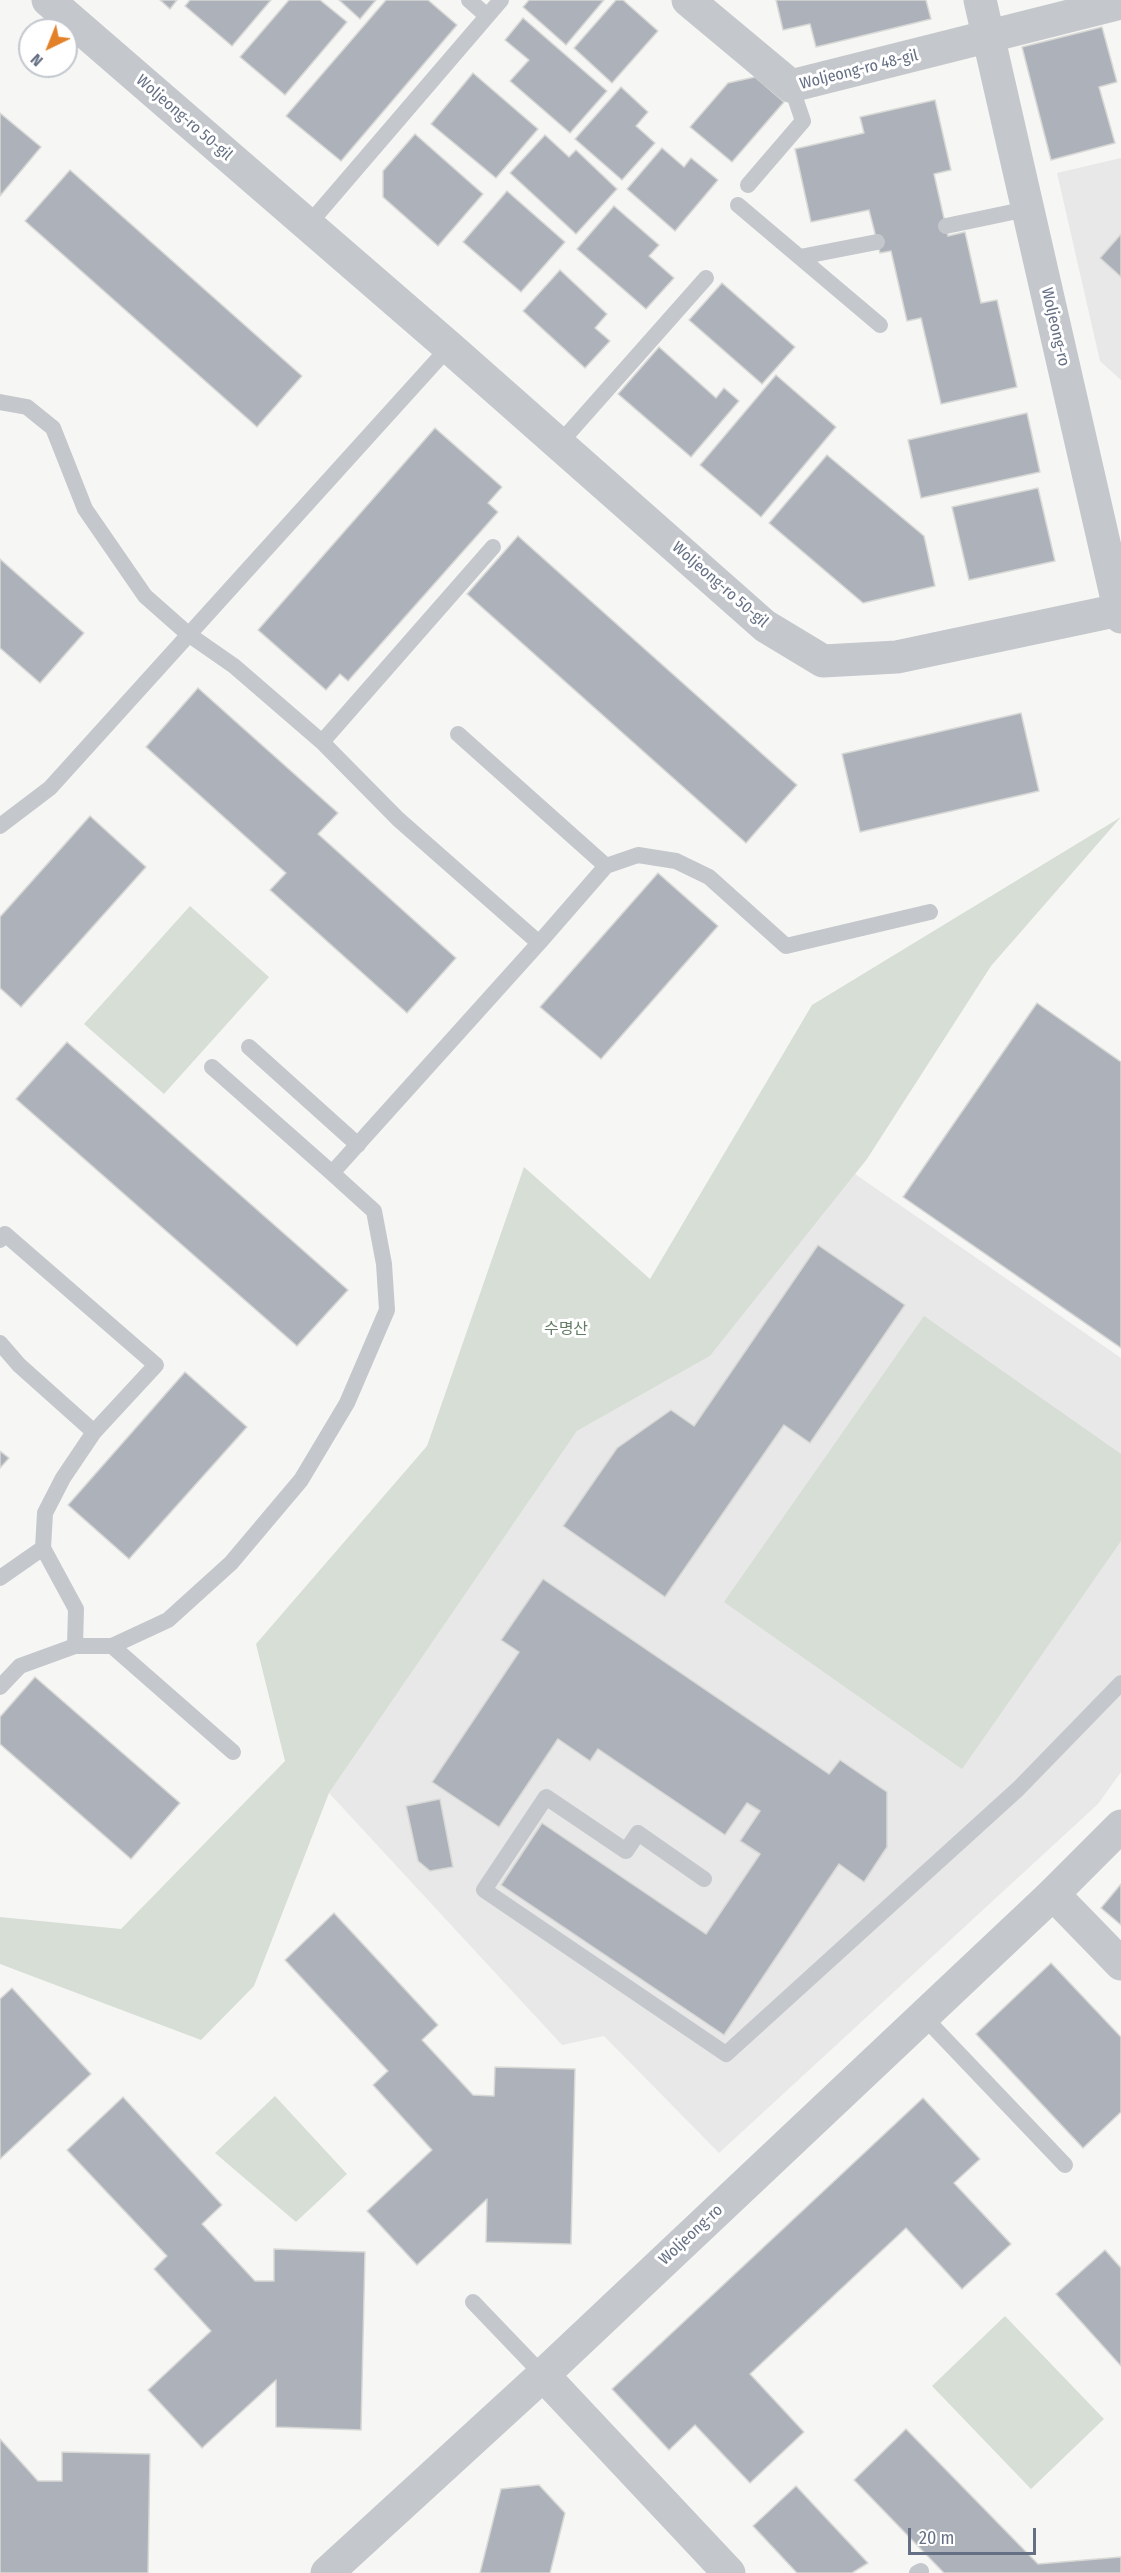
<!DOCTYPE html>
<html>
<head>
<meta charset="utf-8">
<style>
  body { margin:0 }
  #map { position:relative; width:1121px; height:2573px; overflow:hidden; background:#f6f7f4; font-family:"Fira Sans Condensed",sans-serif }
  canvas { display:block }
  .north { position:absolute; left:18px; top:18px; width:60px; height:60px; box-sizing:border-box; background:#fff; border:2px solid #c2c6ce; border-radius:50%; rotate:223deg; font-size:16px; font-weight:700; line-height:24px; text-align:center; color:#667085 }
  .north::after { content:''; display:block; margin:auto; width:21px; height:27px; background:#e38128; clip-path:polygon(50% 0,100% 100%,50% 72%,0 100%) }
  .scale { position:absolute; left:908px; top:2528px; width:128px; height:27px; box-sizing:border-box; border:3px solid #667085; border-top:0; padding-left:8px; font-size:18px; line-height:21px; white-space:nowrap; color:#667085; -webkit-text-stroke:4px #fff; paint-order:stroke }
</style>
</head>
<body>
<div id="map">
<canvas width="1121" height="2573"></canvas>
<div class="north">N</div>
<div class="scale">20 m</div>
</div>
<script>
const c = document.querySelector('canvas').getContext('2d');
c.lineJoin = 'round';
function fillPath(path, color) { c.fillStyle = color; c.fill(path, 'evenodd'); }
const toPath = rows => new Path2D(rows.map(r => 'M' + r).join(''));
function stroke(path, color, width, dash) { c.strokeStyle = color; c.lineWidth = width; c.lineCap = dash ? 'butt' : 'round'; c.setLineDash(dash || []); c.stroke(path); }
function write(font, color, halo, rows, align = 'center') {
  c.font = font + ' "Fira Sans Condensed","Noto Sans KR",sans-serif'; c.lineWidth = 6; c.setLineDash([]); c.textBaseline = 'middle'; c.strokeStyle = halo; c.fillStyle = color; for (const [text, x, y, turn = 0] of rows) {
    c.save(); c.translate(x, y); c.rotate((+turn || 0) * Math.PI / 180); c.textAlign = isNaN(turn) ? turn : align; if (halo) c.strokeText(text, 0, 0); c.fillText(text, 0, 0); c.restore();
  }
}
const built = toPath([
  [1121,158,1121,380,1100,361,1057,173],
  [855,1174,1121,1358,1121,1772,1098,1804,719,2153,604,2036,562,2045,329,1793,577,1431,710,1356]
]);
const green = toPath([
  [1121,817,991,966,867,1159,710,1356,577,1431,329,1793,254,1986,201,2040,0,1964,0,1917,121,1929,285,1761,256,1644,427,1446,524,1167,650,1279,812,1005],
  [190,906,269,977,164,1094,84,1024],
  [924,1316,1121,1454,1121,1541,962,1769,724,1602],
  [275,2096,347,2174,296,2222,215,2153],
  [1005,2316,1104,2419,1031,2489,932,2386]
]);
const building = toPath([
  [160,0,177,0,170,9,160,0],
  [190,0,271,0,232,46,185,6,190,0],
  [289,0,320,0,347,22,285,95,240,57,289,0],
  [339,0,376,0,360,19,339,0],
  [386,0,428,0,457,25,341,161,286,116,386,0],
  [529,0,604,0,566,45,523,7,529,0],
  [616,0,623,0,658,31,612,83,574,48,616,0],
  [776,0,926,0,931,19,816,47,810,24,783,30,776,0],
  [523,18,607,91,570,133,510,81,529,60,505,40,523,18],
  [1102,27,1117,82,1099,87,1115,143,1051,160,1022,47,1102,27],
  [473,73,538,129,496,178,431,124,473,73],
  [755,77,784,102,732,162,690,127,728,83,755,77],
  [621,87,648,112,636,126,655,143,622,180,575,139,621,87],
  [935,100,951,170,934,174,948,236,965,232,981,303,997,300,1017,387,941,404,921,318,907,321,891,251,880,253,869,210,811,222,795,149,864,133,860,117,935,100],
  [0,113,41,147,0,196,0,113],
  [415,134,483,194,438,246,383,197,383,171,415,134],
  [545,135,569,157,576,150,617,189,576,234,510,173,545,135],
  [662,148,684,167,691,158,718,180,675,231,627,189,662,148],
  [70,170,302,376,257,427,25,221,70,170],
  [507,191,565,242,521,292,463,242,507,191],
  [614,206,659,245,649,256,674,278,646,309,577,249,614,206],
  [1121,234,1121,277,1100,258,1121,234],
  [560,270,607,314,595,328,610,341,585,368,523,311,560,270],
  [722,283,795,347,762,384,689,320,722,283],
  [659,347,716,398,724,388,739,401,691,457,618,394,659,347],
  [776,375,836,427,761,517,700,465,776,375],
  [1027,413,1040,472,921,498,908,440,1027,413],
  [435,428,502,487,488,503,498,512,348,681,340,674,326,690,258,630,435,428],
  [827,455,924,536,935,586,863,603,769,523,827,455],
  [1038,488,1055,561,969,580,952,507,1038,488],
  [518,536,797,785,746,843,467,594,518,536],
  [0,559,84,633,40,683,0,648,0,559],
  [198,688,338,813,318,834,456,958,407,1013,270,890,286,873,146,747,198,688],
  [1021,713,1039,791,860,832,842,754,1021,713],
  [90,816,146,867,21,1007,0,988,0,917,90,816],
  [658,873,718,926,601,1059,540,1007,658,873],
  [1037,1003,1121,1062,1121,1348,903,1197,1037,1003],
  [67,1042,348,1290,297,1346,16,1099,67,1042],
  [818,1245,905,1305,810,1443,784,1425,665,1597,563,1526,617,1448,671,1410,694,1426,818,1245],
  [185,1372,247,1427,129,1559,68,1505,185,1372],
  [0,1451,9,1458,0,1468,0,1451],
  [543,1579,829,1774,840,1760,887,1792,887,1847,864,1882,839,1864,724,2035,501,1885,542,1823,706,1934,760,1854,740,1841,760,1811,747,1803,725,1835,598,1749,590,1761,558,1739,499,1827,432,1782,519,1652,501,1640,543,1579],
  [35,1677,180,1803,131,1859,0,1744,0,1717,35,1677],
  [440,1799,453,1867,430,1871,418,1861,406,1806,440,1799],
  [1121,1884,1121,1925,1101,1908,1121,1884],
  [334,1913,438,2025,422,2040,473,2095,494,2096,495,2067,575,2069,571,2244,486,2242,487,2199,417,2265,367,2211,432,2150,373,2085,388,2071,285,1960,334,1913],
  [1051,1963,1121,2037,1121,2112,1083,2148,976,2034,1051,1963],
  [12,1988,91,2074,0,2159,0,1999,12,1988],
  [123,2097,222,2205,202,2224,255,2281,274,2281,274,2249,365,2252,361,2430,276,2427,276,2380,202,2448,148,2390,211,2331,154,2269,167,2256,67,2150,123,2097],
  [923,2098,980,2159,954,2183,1011,2244,962,2289,906,2228,750,2374,804,2432,750,2483,695,2425,669,2450,612,2389,923,2098],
  [1105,2250,1121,2268,1121,2366,1056,2294,1105,2250],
  [906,2429,1038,2564,1121,2557,1121,2573,944,2573,854,2480,906,2429],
  [0,2439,38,2481,62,2481,62,2452,150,2454,148,2573,0,2573,0,2439],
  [539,2485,565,2513,550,2573,480,2573,501,2489,539,2485],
  [796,2486,868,2563,852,2573,797,2573,753,2526,796,2486]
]);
const service = toPath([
  [469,0,487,16],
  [748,185,803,121,791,86],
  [738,205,880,325],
  [308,225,501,0],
  [946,226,1027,209],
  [800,257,877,242],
  [0,402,27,407,53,428,85,509,145,596,188,634,234,666,322,742,398,819,539,943,332,1173,374,1211,384,1264,387,1310,347,1403,301,1480,231,1563,168,1620,112,1646,75,1646,20,1666,0,1687],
  [559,444,706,278],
  [458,734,606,866],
  [322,742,493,547],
  [0,826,50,788,449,347],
  [539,943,606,866,638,855,676,861,709,877,786,946,930,912],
  [249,1047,358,1145],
  [212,1067,332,1173],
  [0,1240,5,1234,156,1365,94,1432,63,1478,45,1513,43,1548,76,1609,75,1646],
  [0,1343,19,1365,94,1432],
  [0,1578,43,1548],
  [112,1646,233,1752],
  [704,1879,638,1833,626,1851,546,1797,484,1890,726,2054,1018,1789,1121,1683],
  [923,2016,1065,2165],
  [473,2302,543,2375],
  [917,2573,921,2571]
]);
const minor = toPath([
  [688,0,791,86,1121,3],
  [1053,1894,1121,1964],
  [543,2375,729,2573]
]);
const tertiary = toPath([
  [48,0,449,347,765,626,823,661,897,657,1119,610],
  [980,0,1121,617],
  [327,2573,543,2375,1053,1894,1121,1826]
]);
const streetNames = [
  ["Woljeong-ro 48-gil",859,70,-14],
  ["Woljeong-ro 50-gil",184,118,41],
  ["Woljeong-ro",1055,327,77],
  ["Woljeong-ro 50-gil",720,585,41],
  ["Woljeong-ro",691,2235,-43]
];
const parkNames = [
  ["수명산",566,1330]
];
fillPath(built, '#e7e8e7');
fillPath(green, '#d6ded5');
fillPath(building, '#adb2ba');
stroke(building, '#d8d9d6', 1.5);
stroke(service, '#c4c7cb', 16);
stroke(minor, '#c4c7cb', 33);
stroke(tertiary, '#c4c7cb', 33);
write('16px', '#667085', '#fff', streetNames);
write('16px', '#657c66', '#fff', parkNames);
</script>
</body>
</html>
